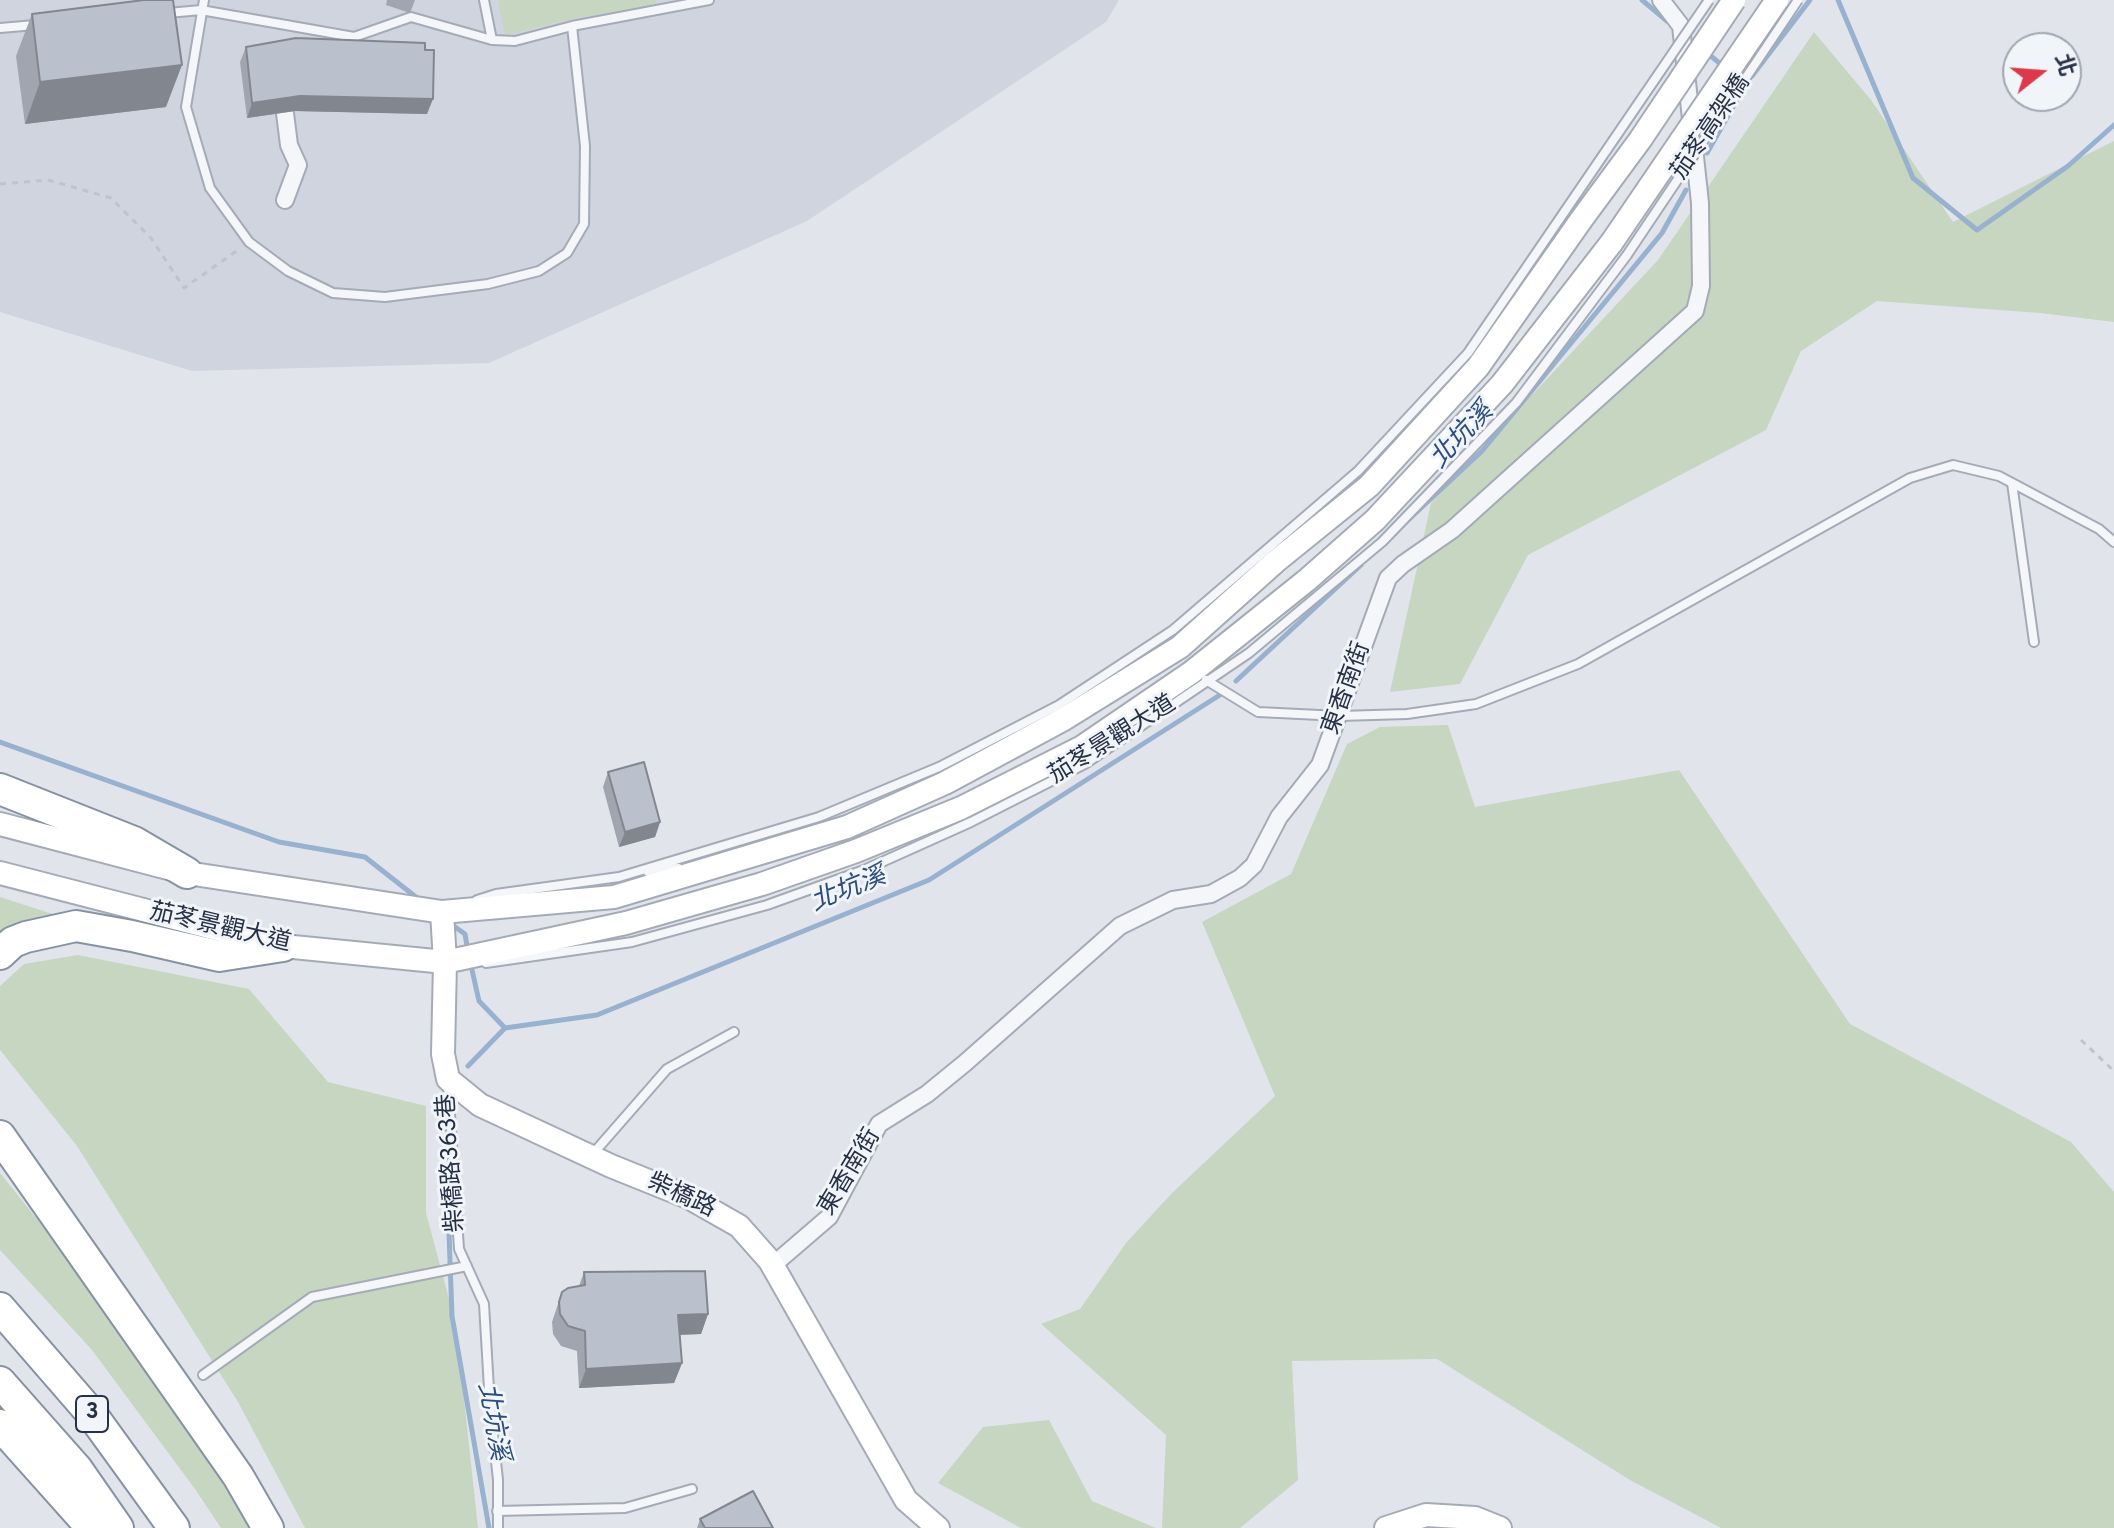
<!DOCTYPE html>
<html>
<head>
<meta charset="utf-8">
<style>
  body { margin:0 }
  #map { position:relative; width:2114px; height:1528px; overflow:hidden; background:#e1e5eb; font-family:Overpass,"Noto Sans TC",sans-serif }
  canvas { display:block }
  .north { position:absolute; left:2002px; top:32px; width:80px; height:80px; box-sizing:border-box; background:#f1f4f8; border:2px solid #a0a6b0; border-radius:50%; rotate:73deg; font-size:22px; font-weight:700; line-height:32px; text-align:center; color:#273145 }
  .north::after { content:''; display:block; margin:auto; width:28px; height:36px; background:#dd394c; clip-path:polygon(50% 0,100% 100%,50% 72%,0 100%) }
</style>
</head>
<body>
<div id="map">
<canvas width="2114" height="1528"></canvas>
<div class="north">北</div>
</div>
<script>
const c = document.querySelector('canvas').getContext('2d');
c.lineJoin = 'round';
function fillPath(path, color) { c.fillStyle = color; c.fill(path, 'evenodd'); }
const toPath = rows => new Path2D(rows.map(r => 'M' + r).join(''));
function stroke(path, color, width, dash) { c.strokeStyle = color; c.lineWidth = width; c.lineCap = dash ? 'butt' : 'round'; c.setLineDash(dash || []); c.stroke(path); }
function write(font, color, halo, rows, align = 'center') {
  c.font = font + ' Overpass,"Noto Sans TC",sans-serif'; c.lineWidth = 6; c.setLineDash([]); c.textBaseline = 'middle'; c.strokeStyle = halo; c.fillStyle = color; for (const [text, x, y, turn = 0] of rows) {
    c.save(); c.translate(x, y); c.rotate((+turn || 0) * Math.PI / 180); c.textAlign = isNaN(turn) ? turn : align; if (halo) c.strokeText(text, 0, 0); c.fillText(text, 0, 0); c.restore();
  }
}
const built = toPath([
  [0,0,1119,0,1106,22,807,221,489,363,192,371,0,312]
]);
const green = toPath([
  [498,0,656,0,656,5,577,18,505,35],
  [1814,32,1871,100,1953,222,2114,141,2114,322,2040,313,1877,301,1801,351,1766,430,1528,555,1460,684,1390,692,1431,503,1658,260],
  [1448,725,1475,807,1679,770,1850,1024,2071,1142,2114,1192,2114,1528,1721,1528,1630,1480,1437,1359,1292,1361,1298,1480,1240,1528,1162,1528,1166,1435,1041,1324,1080,1309,1126,1243,1171,1194,1275,1096,1202,922,1291,874,1347,744,1380,727],
  [0,897,68,919,0,941],
  [78,955,249,989,328,1082,426,1106,426,1213,456,1325,478,1528,305,1528,238,1402,77,1146,0,1050,0,986,24,964],
  [0,1173,112,1313,254,1528,221,1528,195,1489,92,1350,0,1250],
  [1049,1420,1092,1501,1156,1528,1021,1528,938,1483,983,1427]
]);
const stream = toPath([
  [1642,0,1667,21],
  [1838,0,1913,178,1977,230,2068,166,2114,125],
  [1706,52,1723,66],
  [1752,76,1810,0],
  [1707,153,1742,91],
  [1406,522,1482,451,1662,233,1686,190],
  [1236,681,1361,565],
  [0,742,279,842,365,857,421,901],
  [448,922,465,934,468,952],
  [470,961,479,1001,505,1028],
  [468,1066,505,1028,597,1015,929,880,1223,693],
  [447,1178,452,1316,489,1528]
]);
const path = toPath([
  [0,184,48,180,111,198,151,238,184,288,238,250],
  [2081,1040,2114,1071]
]);
const lane = toPath([
  [204,0,186,107,210,188,249,242,288,271,333,293,385,297,488,284,539,271,567,253,584,224,585,146,572,26],
  [484,0,492,40],
  [168,13,201,10,354,37,411,17,492,40,515,41,572,26,709,0],
  [0,28,35,25],
  [2012,483,2034,642],
  [1206,680,1258,712,1340,716,1407,714,1476,704,1578,664,1910,478,1953,465,1999,476,2099,529,2114,542],
  [648,872,678,868],
  [477,900,496,894,619,877,819,817,939,767,1059,705,1173,630,1358,471,1468,353,1565,211],
  [486,963,632,942,767,905,864,870,971,822,1085,764,1249,653,1382,542,1516,403,1627,255],
  [448,1084,459,1249,484,1304,490,1406,498,1480,498,1528],
  [591,1156,667,1069,734,1032],
  [203,1375,312,1297,467,1266],
  [497,1511,625,1508,692,1489]
]);
const street = toPath([
  [285,113,289,145,298,165,285,200],
  [772,1266,829,1217,879,1124,927,1094,965,1063,1120,926,1173,900,1211,894,1240,878,1254,865,1279,817,1320,765,1388,578,1403,564,1452,530,1695,311,1701,286,1700,203,1681,26,1661,0]
]);
const secondary = toPath([
  [0,824,187,873,442,912,614,897,847,827,945,783,1064,719,1180,647,1275,562,1369,486,1478,367,1581,220],
  [0,873,283,946,445,962,626,923,762,884,856,851,961,808,1082,747,1192,672,1307,580,1375,520,1502,384,1612,242],
  [442,912,445,962,443,1054,448,1079,480,1105,611,1166,688,1197,739,1226,770,1261,906,1500,938,1528],
  [1386,1528,1426,1515,1475,1518,1500,1528]
]);
const highway = toPath([
  [0,789,134,842,187,873],
  [0,954,13,942,26,937,76,926,132,936,219,956,283,946],
  [0,1136,238,1476,268,1528],
  [0,1308,90,1412,174,1528],
  [0,1382,77,1469,118,1528],
  [0,1425,92,1528]
]);
const laneBridge = toPath([
  [1565,211,1709,0],
  [1627,255,1798,0]
]);
const secondaryBridge = toPath([
  [1581,220,1640,140,1734,0],
  [1612,242,1777,0]
]);
const wall = toPath([
  [387,0,415,0,410,13,386,5],
  [32,14,166,107,25,124,16,56],
  [246,47,427,114,295,111,247,118,240,62],
  [608,772,660,822,655,837,619,847,603,787],
  [584,1272,708,1314,701,1334,680,1335,682,1363,674,1383,579,1388,577,1351,561,1346,553,1334,552,1322,562,1292,579,1286],
  [700,1519,773,1528,697,1528]
]);
const shadedWall = toPath([
  [182,65,166,107,25,124,40,82],
  [300,96,433,99,427,114,295,111,247,118,252,103],
  [660,822,655,837,619,847,625,832],
  [708,1314,701,1334,671,1335,678,1315],
  [682,1363,674,1383,579,1388,586,1369]
]);
const building = toPath([
  [144,0,173,0,182,65,40,82,32,14,144,0],
  [296,38,425,43,425,50,434,50,433,99,300,96,252,103,246,47,296,38],
  [644,762,660,822,625,832,608,772,644,762],
  [705,1271,708,1314,678,1315,682,1363,586,1369,585,1331,568,1326,560,1314,559,1302,562,1292,568,1288,585,1285,584,1272,705,1271],
  [753,1491,773,1528,705,1528,700,1519,753,1491]
]);
const shields = [
  [92,1414,32]
];
const shieldNames = [
  ["3",92,1414]
];
const streetNames = [
  ["茄苳高架橋",1712,128,-56],
  ["東香南街",1348,689,-70],
  ["茄苳景觀大道",1113,741,-32],
  ["茄苳景觀大道",220,929,13],
  ["柴橋路363巷",453,1163,-94],
  ["東香南街",851,1173,-59],
  ["柴橋路",681,1197,25]
];
const waterNames = [
  ["北坑溪",1463,437,-47],
  ["北坑溪",849,891,-22],
  ["北坑溪",491,1422,80]
];
fillPath(built, '#cfd4de');
fillPath(green, '#c6d6c1');
stroke(stream, '#98b1cf', 5);
stroke(lane, '#a5abb6', 12);
stroke(street, '#a5abb6', 20);
stroke(secondary, '#a5abb6', 26);
stroke(highway, '#8791a4', 34);
stroke(path, '#bfc3ca', 3, [6, 6]);
stroke(lane, '#f4f6f9', 8);
stroke(street, '#f4f6f9', 16);
stroke(secondary, '#fff', 22);
stroke(highway, '#fff', 30);
stroke(laneBridge, '#a5abb6', 12, []);
stroke(secondaryBridge, '#a5abb6', 26, []);
stroke(laneBridge, '#f4f6f9', 8);
stroke(secondaryBridge, '#fff', 22);
fillPath(wall, '#a0a5af');
fillPath(shadedWall, '#82868f');
fillPath(building, '#bac0cc');
stroke(building, '#82868f', 2);
for (const [x, y, w] of shields) { const box = new Path2D(); box.roundRect(x - w / 2, y - 18, w, 36, 6); c.fillStyle = '#f1f4f8'; c.fill(box); stroke(box, '#273145', 2); }
write('bold 22px', '#273145', null, shieldNames);
write('24px', '#273145', '#f1f4f8', streetNames);
write('italic 26px', '#2c4e7e', '#f1f4f8', waterNames);
</script>
</body>
</html>
